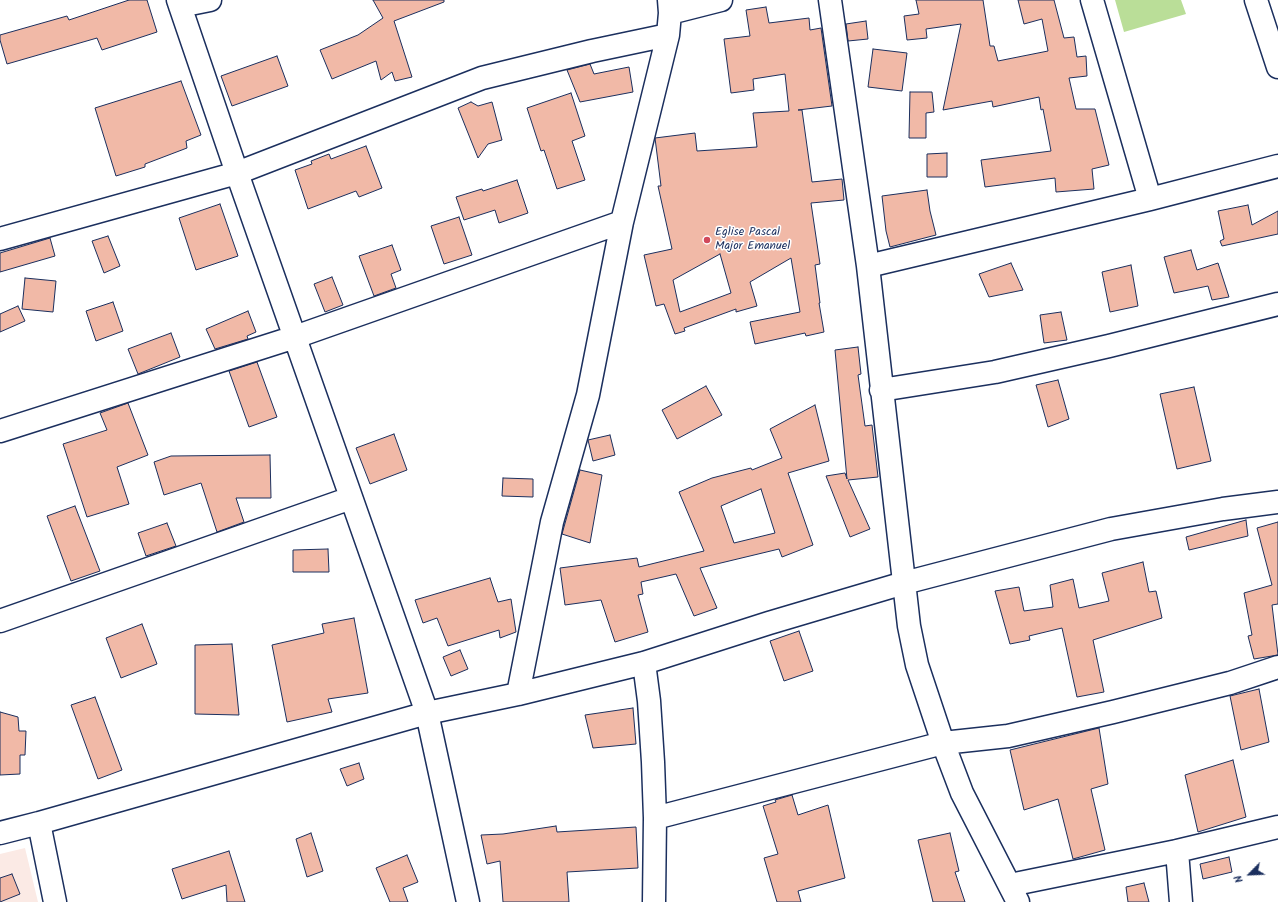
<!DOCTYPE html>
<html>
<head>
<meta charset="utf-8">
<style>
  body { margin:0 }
  #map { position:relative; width:1278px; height:902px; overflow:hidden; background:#fff; font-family:Kalam,sans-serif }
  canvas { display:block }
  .north { position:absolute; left:1230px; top:854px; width:40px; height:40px; -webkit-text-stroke:3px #fff; paint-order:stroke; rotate:246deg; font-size:11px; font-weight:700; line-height:16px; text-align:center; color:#1b2f5e }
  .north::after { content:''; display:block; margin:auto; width:14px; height:18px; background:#1b2f5e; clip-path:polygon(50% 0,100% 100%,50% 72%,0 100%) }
</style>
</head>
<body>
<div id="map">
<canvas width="1278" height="902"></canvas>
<div class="north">N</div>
</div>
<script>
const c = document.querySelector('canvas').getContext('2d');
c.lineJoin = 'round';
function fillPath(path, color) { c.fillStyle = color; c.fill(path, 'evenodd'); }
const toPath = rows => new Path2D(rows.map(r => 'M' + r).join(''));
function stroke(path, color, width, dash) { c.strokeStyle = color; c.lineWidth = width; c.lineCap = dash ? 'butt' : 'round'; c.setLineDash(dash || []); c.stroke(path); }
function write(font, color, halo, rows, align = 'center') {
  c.font = font + ' Kalam,sans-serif'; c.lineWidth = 3; c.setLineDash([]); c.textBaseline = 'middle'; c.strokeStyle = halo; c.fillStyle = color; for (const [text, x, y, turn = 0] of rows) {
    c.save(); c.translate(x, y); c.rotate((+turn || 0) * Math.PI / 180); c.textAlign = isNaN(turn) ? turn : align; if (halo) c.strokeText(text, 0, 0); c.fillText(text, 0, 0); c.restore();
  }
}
const built = toPath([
  [25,848,38,902,0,902,0,854]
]);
const green = toPath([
  [1115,0,1181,0,1186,14,1124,32]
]);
const building = toPath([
  [129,0,147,0,157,32,102,50,97,38,7,64,0,40,0,35,67,16,69,20,129,0],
  [373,0,444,0,444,2,394,21,412,77,395,81,392,72,381,80,376,61,332,79,320,50,358,35,383,18,373,0],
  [916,0,983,0,990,46,994,46,998,61,1048,51,1042,19,1024,24,1018,0,1054,0,1064,38,1074,37,1077,57,1086,56,1087,76,1069,78,1076,109,1095,109,1109,165,1092,169,1094,189,1056,192,1055,178,985,187,981,160,1051,151,1043,109,1041,110,1039,97,993,107,992,101,943,110,961,24,926,29,927,38,907,40,904,16,919,14,916,0],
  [766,7,769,23,809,18,810,30,821,28,832,106,798,110,802,110,812,182,842,179,844,200,811,203,820,264,815,265,820,303,819,303,824,332,806,336,805,333,755,344,750,322,800,312,791,258,750,282,757,306,736,312,736,309,684,328,685,331,675,334,664,304,656,306,644,255,672,249,658,186,661,186,655,138,695,133,697,151,757,147,753,113,789,111,785,74,753,79,754,90,731,93,724,39,750,36,746,10,766,7],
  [720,254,731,293,680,312,673,280,720,254],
  [866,21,868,39,848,41,846,24,866,21],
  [873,49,907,53,902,91,868,87,873,49],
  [277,56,288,86,232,106,221,76,277,56],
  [590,64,594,74,629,67,633,92,580,102,567,70,590,64],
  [181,81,201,135,186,141,187,148,145,164,145,167,116,176,95,108,181,81],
  [910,92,932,92,934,112,926,113,926,138,909,138,910,92],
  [571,93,585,136,572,141,585,180,557,189,544,150,541,151,527,108,571,93],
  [471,102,478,106,492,102,502,140,488,144,478,158,458,108,471,102],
  [366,146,382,188,359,197,356,191,308,209,295,170,312,164,311,161,329,154,331,159,366,146],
  [947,153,947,177,927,177,927,154,947,153],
  [517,180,528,213,499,223,495,210,464,220,456,197,482,189,483,191,517,180],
  [927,190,930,211,936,235,890,247,886,231,882,196,927,190],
  [220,204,238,256,196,270,179,218,220,204],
  [1248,205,1252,225,1278,211,1278,234,1222,246,1220,241,1224,239,1218,211,1248,205],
  [459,217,472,255,444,264,431,226,459,217],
  [108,236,120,266,104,273,92,241,108,236],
  [50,238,55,256,0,272,0,253,50,238],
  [392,245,401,270,391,274,396,288,374,296,359,256,392,245],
  [1191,250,1197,270,1218,263,1229,297,1212,300,1208,286,1174,293,1164,257,1191,250],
  [1011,263,1023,290,989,297,979,274,1011,263],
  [1131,265,1138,306,1110,312,1102,272,1131,265],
  [332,277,343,305,325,312,314,284,332,277],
  [25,278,56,281,53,312,22,309,25,278],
  [113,302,123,331,96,341,86,311,113,302],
  [18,306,25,321,0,332,0,314,18,306],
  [248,311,256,332,247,336,248,339,215,349,206,329,248,311],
  [1061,312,1067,340,1044,343,1040,315,1061,312],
  [171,333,180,357,138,374,128,349,171,333],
  [858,347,861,374,858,375,865,426,872,425,878,477,848,480,870,529,850,537,826,476,845,473,847,479,835,350,858,347],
  [257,362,277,417,249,427,229,371,257,362],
  [1058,380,1069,419,1048,427,1036,385,1058,380],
  [706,386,722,415,677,439,662,410,706,386],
  [1194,387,1211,461,1177,469,1160,394,1194,387],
  [128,403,148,455,117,467,129,504,87,517,63,444,107,430,100,413,128,403],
  [815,405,829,461,788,473,813,545,782,557,779,549,700,568,717,608,694,616,676,574,641,582,643,594,638,595,648,632,615,642,601,600,565,605,560,568,637,558,639,567,704,551,679,492,712,478,751,468,752,470,782,458,770,429,815,405],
  [761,489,775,533,734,543,721,506,761,489],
  [394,434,407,470,370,484,356,448,394,434],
  [610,435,615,455,593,461,588,440,610,435],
  [270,455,271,498,236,498,244,522,217,532,201,483,164,495,154,462,171,456,270,455],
  [580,470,602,475,590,543,562,534,580,470],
  [503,478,533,479,533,497,502,496,503,478],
  [75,506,100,571,71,581,47,516,75,506],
  [1246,520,1248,536,1189,550,1186,537,1246,520],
  [1278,522,1278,604,1272,605,1278,655,1254,659,1248,636,1252,635,1244,593,1272,585,1257,528,1278,522],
  [167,523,176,546,146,556,138,533,167,523],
  [328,549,329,572,293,572,293,550,328,549],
  [1143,562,1149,592,1156,591,1162,618,1093,640,1104,692,1077,697,1062,628,1029,636,1030,640,1010,644,995,591,1019,587,1024,611,1053,607,1050,585,1073,579,1079,608,1109,601,1102,573,1143,562],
  [490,578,498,602,511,599,516,632,500,638,499,630,448,646,437,618,423,623,415,600,490,578],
  [354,618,368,693,328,699,332,712,287,722,272,645,324,633,322,624,354,618],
  [142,624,157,664,121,678,106,638,142,624],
  [799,631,813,671,784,681,770,641,799,631],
  [232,644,239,715,195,714,195,645,232,644],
  [460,650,468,669,451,676,443,657,460,650],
  [1259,689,1269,742,1241,750,1230,696,1259,689],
  [95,697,122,770,98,779,71,705,95,697],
  [633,708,636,744,593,748,585,715,633,708],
  [0,712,18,717,19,731,26,731,25,755,20,755,20,774,0,775,0,712],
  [1099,728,1108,784,1091,789,1105,850,1073,859,1058,799,1024,810,1010,750,1099,728],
  [1233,760,1246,817,1198,832,1185,775,1233,760],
  [359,763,364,779,347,786,340,769,359,763],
  [792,795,798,815,828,805,845,878,798,891,801,902,777,902,764,858,778,854,763,806,776,802,775,800,792,795],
  [556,826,557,832,636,827,638,868,567,872,569,902,503,902,500,861,487,864,481,835,503,834,556,826],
  [311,833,323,871,307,877,296,839,311,833],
  [950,833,959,871,955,872,965,902,933,902,918,840,950,833],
  [229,851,245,902,227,902,226,885,182,899,172,869,229,851],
  [407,855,418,882,403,888,408,902,390,902,376,868,407,855],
  [1229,857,1232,872,1203,879,1200,864,1229,857],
  [12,874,20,894,0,902,0,878,12,874],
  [1144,883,1149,902,1128,902,1126,887,1144,883]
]);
const minor = toPath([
  [178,0,237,173,427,713,468,902],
  [830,0,868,266,909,626,917,665,943,743,962,793,1018,902],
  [1092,0,1150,199],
  [1256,0,1278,67],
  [180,6,210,0],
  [670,13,721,0],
  [0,239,237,173,482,78,592,51,668,35],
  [868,266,1150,199,1278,166],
  [881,390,995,372,1109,346,1278,304],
  [0,431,295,337,622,222],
  [0,621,351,498],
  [644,663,649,701,653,762,655,818,654,902],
  [518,694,552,522,588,395,622,222,668,35,670,13,669,0],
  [655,818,943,743,1008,736,1113,712,1230,683,1278,667],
  [39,823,55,902],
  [0,833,39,823,427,713,518,694,644,663,769,623,904,583,1111,529,1223,509,1278,502],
  [1177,851,1181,902],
  [1010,885,1177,851,1278,827]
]);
const markers = [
  [707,240,4,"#d1495b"]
];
const poiNames = [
  ["Eglise Pascal",715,233],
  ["Major Emanuel",715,247]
];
fillPath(built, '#fbeae5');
fillPath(green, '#bade98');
fillPath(building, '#f1b9a7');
stroke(building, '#1b2f5e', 1);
stroke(minor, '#1b2f5e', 25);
stroke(minor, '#fff', 22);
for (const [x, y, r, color] of markers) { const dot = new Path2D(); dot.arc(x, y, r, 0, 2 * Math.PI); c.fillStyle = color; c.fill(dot); stroke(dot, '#fff', 1.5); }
write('12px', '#1b2f5e', '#fff', poiNames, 'left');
</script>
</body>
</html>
